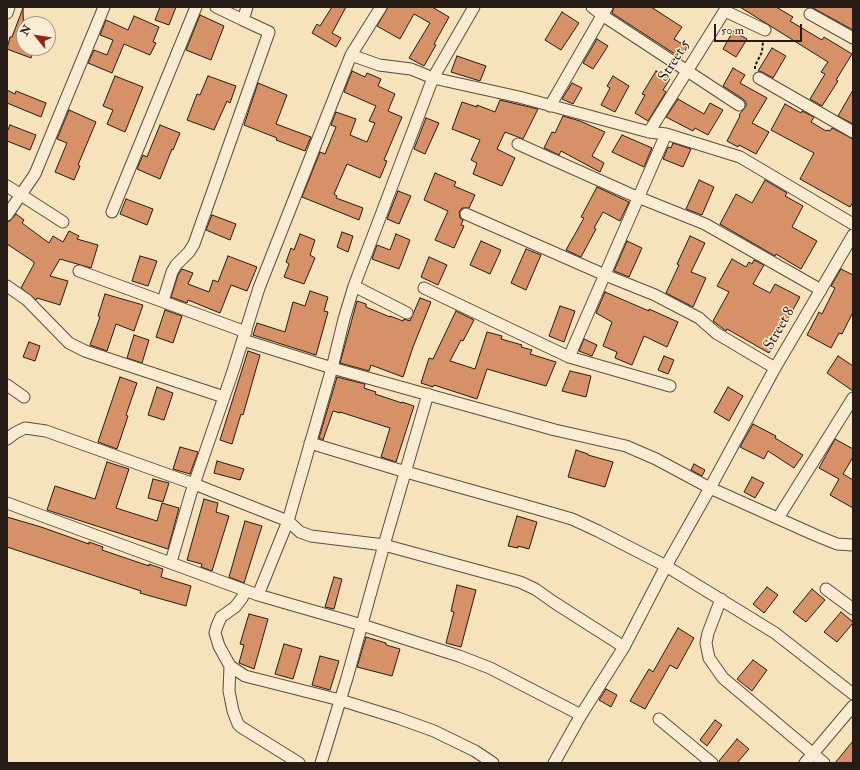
<!DOCTYPE html>
<html>
<head>
<meta charset="utf-8">
<style>
  body { margin:0 }
  #map { position:relative; width:860px; height:770px; overflow:hidden; background:#f6e2bb; font-family:"IM FELL Double Pica",serif }
  canvas { display:block }
  .frame { position:absolute; inset:0; border:8px solid #271b15; pointer-events:none }
  .north { position:absolute; left:16px; top:16px; width:40px; height:40px; box-sizing:border-box; background:#f9ecd3; border:1px solid #a59887; border-radius:50%; rotate:300deg; font-size:11px; font-weight:700; line-height:16px; text-align:center; color:#271b15 }
  .north::after { content:''; display:block; margin:auto; width:14px; height:18px; background:#8f2418; clip-path:polygon(50% 0,100% 100%,50% 72%,0 100%) }
  .scale { position:absolute; left:714px; top:24px; width:88px; height:18px; box-sizing:border-box; border:2px solid #271b15; border-top:0; padding-left:5px; font-size:12px; line-height:14px; white-space:nowrap; color:#271b15; -webkit-text-stroke:3px #f9ecd3; paint-order:stroke }
</style>
</head>
<body>
<div id="map">
<canvas width="860" height="770"></canvas>
<div class="frame"></div>
<div class="north">N</div>
<div class="scale">50 m</div>
</div>
<script>
const c = document.querySelector('canvas').getContext('2d');
c.lineJoin = 'round';
function fillPath(path, color) { c.fillStyle = color; c.fill(path, 'evenodd'); }
const toPath = rows => new Path2D(rows.map(r => 'M' + r).join(''));
function stroke(path, color, width, dash) { c.strokeStyle = color; c.lineWidth = width; c.lineCap = dash ? 'butt' : 'round'; c.setLineDash(dash || []); c.stroke(path); }
function write(font, color, halo, rows, align = 'center') {
  c.font = font + ' "IM FELL Double Pica",serif'; c.lineWidth = 3; c.setLineDash([]); c.textBaseline = 'middle'; c.strokeStyle = halo; c.fillStyle = color; for (const [text, x, y, turn = 0] of rows) {
    c.save(); c.translate(x, y); c.rotate((+turn || 0) * Math.PI / 180); c.textAlign = isNaN(turn) ? turn : align; if (halo) c.strokeText(text, 0, 0); c.fillText(text, 0, 0); c.restore();
  }
}
const building = toPath([
  [160,7,176,7,169,25,155,20,160,7],
  [332,7,346,7,332,33,341,38,336,47,312,33,317,24,320,26,332,7],
  [388,7,432,7,449,17,434,44,436,45,424,66,409,58,430,23,414,14,400,39,377,26,388,7],
  [614,7,651,7,682,27,674,39,687,47,681,58,612,13,614,7],
  [740,7,776,7,793,17,790,21,822,40,824,37,852,54,836,80,838,81,822,106,810,99,825,74,821,72,828,62,740,7],
  [808,7,853,7,853,30,813,8,808,7],
  [23,8,24,48,35,48,31,58,7,49,10,37,12,37,23,8],
  [562,12,579,23,561,50,545,40,562,12],
  [200,15,224,26,211,60,186,50,200,15],
  [134,16,159,27,153,42,156,43,150,55,124,44,112,73,88,63,94,50,107,55,113,40,100,35,106,20,128,30,134,16],
  [733,31,747,39,736,57,723,49,733,31],
  [597,39,608,46,593,69,583,63,597,39],
  [772,48,786,56,773,78,762,72,758,71,772,48],
  [457,56,486,66,480,81,451,72,457,56],
  [733,68,745,75,740,83,767,98,752,123,769,132,756,154,739,145,738,147,727,141,740,116,739,115,746,106,746,102,743,99,723,86,733,68],
  [352,71,365,77,367,73,381,79,378,86,395,94,388,111,402,117,384,160,387,161,380,178,347,164,334,194,337,196,336,198,363,208,359,220,302,197,320,152,325,154,336,127,331,125,336,112,356,119,350,135,367,142,375,123,369,121,376,106,344,92,352,71],
  [656,71,670,79,663,90,666,92,648,121,635,113,645,95,642,94,656,71],
  [115,76,143,87,125,132,107,124,113,110,103,106,115,76],
  [208,76,236,86,230,103,227,101,214,130,187,120,197,94,200,95,208,76],
  [613,76,629,86,615,112,601,105,610,88,607,86,613,76],
  [258,83,287,95,276,124,311,137,305,151,276,140,277,138,244,125,258,83],
  [572,83,582,88,573,104,562,99,572,83],
  [7,90,15,94,16,91,46,103,41,117,7,103,7,90],
  [853,90,853,124,838,116,853,90],
  [678,99,704,114,710,103,723,110,708,135,695,128,693,131,666,117,678,99],
  [500,100,538,109,523,139,505,132,497,149,515,158,502,186,473,174,477,163,471,160,480,140,452,129,462,102,477,107,477,105,495,112,500,100],
  [785,104,801,113,802,111,814,117,811,122,826,131,827,130,830,131,832,128,853,139,853,202,850,207,800,179,814,153,771,130,785,104],
  [69,110,96,122,78,165,80,166,74,180,55,172,67,143,57,139,69,110],
  [563,116,580,121,605,132,592,156,604,163,600,172,561,151,559,155,544,148,552,132,555,133,563,116],
  [426,118,439,123,425,154,414,149,426,118],
  [10,125,36,135,30,150,7,141,7,132,10,125],
  [160,125,180,133,173,150,172,149,160,179,137,169,143,155,147,157,160,125],
  [622,135,652,148,644,167,612,152,622,135],
  [673,143,691,149,683,167,663,159,668,147,671,148,673,143],
  [435,173,456,182,454,186,475,195,469,208,462,208,459,212,460,218,463,220,461,225,464,226,454,248,435,240,448,211,424,200,435,173],
  [699,180,714,187,702,215,686,209,699,180],
  [765,180,787,193,785,196,803,206,792,227,817,241,801,269,776,254,775,256,720,224,736,194,752,203,765,180],
  [597,187,629,202,620,221,603,212,594,228,596,229,581,257,566,250,584,218,581,217,597,187],
  [398,191,411,196,399,224,387,219,398,191],
  [126,199,153,209,147,225,120,214,126,199],
  [16,214,24,220,22,223,49,243,53,236,63,242,69,231,79,236,77,239,98,245,91,268,60,259,50,276,68,281,60,305,37,298,36,300,21,288,34,264,34,262,7,244,7,222,10,221,16,214],
  [212,215,236,224,230,240,206,230,212,215],
  [342,232,353,236,348,252,337,247,342,232],
  [300,234,315,240,310,255,315,258,304,284,284,277,289,264,286,262,291,248,294,250,300,234],
  [396,234,410,240,399,269,372,259,377,245,390,250,396,234],
  [690,236,705,243,691,272,706,278,693,307,666,293,679,265,677,264,690,236],
  [481,241,501,250,490,274,470,265,481,241],
  [627,241,642,248,629,277,614,271,627,241],
  [526,249,541,255,526,290,511,283,526,249],
  [140,256,157,261,148,286,132,281,140,256],
  [228,256,257,267,247,291,231,285,220,313,188,300,187,303,171,297,178,275,182,269,193,273,188,284,209,292,213,280,218,282,228,256],
  [429,257,447,265,438,285,421,277,429,257],
  [732,259,746,267,749,262,752,264,754,260,764,265,753,284,770,293,775,284,800,297,769,353,727,329,726,331,713,321,729,292,717,286,732,259],
  [841,269,853,275,853,312,842,334,839,333,831,348,807,335,819,312,822,314,835,288,831,286,841,269],
  [310,291,328,297,324,311,328,312,316,355,253,335,257,323,285,332,293,302,305,306,310,291],
  [605,292,649,311,649,309,678,322,667,347,644,336,632,365,615,358,617,352,603,346,612,322,596,313,605,292],
  [105,294,143,305,134,331,116,324,107,351,90,345,100,317,98,316,105,294],
  [420,298,431,302,413,347,403,377,371,365,369,371,340,363,357,301,366,304,366,307,390,317,390,316,403,321,404,319,410,321,420,298],
  [560,306,575,311,564,342,549,336,560,306],
  [165,310,182,316,173,343,156,337,165,310],
  [456,311,474,320,463,341,461,340,450,361,475,369,487,332,502,336,501,339,522,345,521,347,532,350,530,354,556,362,546,386,487,369,477,399,434,385,433,387,421,383,429,358,433,359,456,311],
  [134,335,149,340,142,363,127,358,134,335],
  [584,339,597,345,592,356,579,351,584,339],
  [29,342,40,346,35,361,23,357,29,342],
  [248,351,260,355,243,415,241,414,232,444,220,440,248,351],
  [664,356,674,360,668,374,658,370,664,356],
  [838,356,853,366,853,391,827,373,838,356],
  [570,371,591,376,586,397,562,391,570,371],
  [120,377,137,383,126,415,128,416,117,449,98,442,120,377],
  [337,377,365,384,364,388,376,392,375,394,402,403,402,402,414,406,396,462,381,457,390,428,340,412,340,413,333,411,323,440,319,438,337,377],
  [157,387,173,393,164,420,148,415,157,387],
  [728,387,743,396,729,421,714,412,728,387],
  [753,424,776,436,775,438,803,455,794,468,768,451,764,459,740,447,753,424],
  [835,439,853,449,853,457,843,474,853,480,853,508,830,495,839,479,819,468,835,439],
  [180,447,198,452,190,474,173,469,180,447],
  [576,450,588,454,588,455,613,462,605,487,568,477,576,450],
  [217,461,244,469,240,480,214,473,217,461],
  [107,462,129,469,116,508,157,521,162,503,179,508,168,549,47,510,55,486,95,499,107,462],
  [694,464,705,470,702,476,691,470,694,464],
  [752,477,764,483,755,498,744,492,752,477],
  [153,479,169,483,163,502,148,498,153,479],
  [204,499,218,503,216,512,229,516,212,571,201,567,202,564,187,560,204,499],
  [517,516,537,522,529,549,518,546,518,548,508,546,517,516],
  [7,517,41,527,89,544,89,542,103,547,102,550,149,566,149,564,163,569,161,577,191,586,186,606,154,597,140,593,141,591,7,547,7,517],
  [245,521,262,526,244,583,229,577,245,521],
  [334,577,342,579,334,609,325,607,334,577],
  [457,585,476,590,461,647,446,643,454,612,451,611,457,585],
  [767,587,778,595,764,613,753,604,767,587],
  [812,589,825,600,806,622,793,612,812,589],
  [841,612,853,622,853,623,837,642,824,632,841,612],
  [249,614,268,619,254,669,239,663,244,645,240,644,249,614],
  [678,628,694,638,677,669,670,665,645,709,630,701,649,669,653,672,678,628],
  [366,637,386,643,386,645,400,649,392,676,357,667,366,637],
  [284,644,302,649,293,679,275,674,284,644],
  [320,656,339,661,330,690,312,685,320,656],
  [753,660,767,670,752,691,737,679,753,660],
  [606,689,617,695,611,707,599,700,606,689],
  [715,720,722,725,707,746,700,740,715,720],
  [737,739,749,749,737,763,719,763,719,761,737,739],
  [853,741,853,763,835,763,853,741]
]);
const path = toPath([
  [755,69,755,66,762,52,763,41]
]);
const minor = toPath([
  [216,7,243,20],
  [592,7,602,15,739,105],
  [725,11,765,30],
  [7,13,9,7],
  [810,14,853,38],
  [351,55,379,65,411,69,433,78,519,97,649,132,666,134,740,157,853,224],
  [759,78,853,132],
  [550,106,607,7],
  [649,132,727,7],
  [518,144,630,194,705,224,821,290],
  [7,186,63,222],
  [112,212,196,7],
  [466,214,605,275,655,295,699,318,716,333,775,368],
  [7,215,35,174,104,7],
  [79,271,246,332],
  [7,286,27,300,69,343,85,351,115,361,224,397],
  [354,286,407,313],
  [424,288,569,357,670,386],
  [163,301,172,272,176,265,189,252,194,244,269,32,243,20,247,7],
  [243,340,332,368,555,430,626,446,656,459,710,488,815,535,837,544,853,545],
  [569,357,666,134],
  [7,385,24,397],
  [7,439,15,433,25,428,46,431,194,484,288,521,300,532,311,536,384,545,520,582,535,589,555,603,624,647],
  [310,443,406,472,534,508,572,519,598,531,666,566,775,633,853,694],
  [7,503,258,595,362,625,459,656,490,668,581,715],
  [778,518,853,398],
  [171,562,191,493,233,371,259,288,351,55,381,7],
  [826,589,853,609],
  [245,590,242,598,235,607,221,617,217,626,215,633,219,646,230,666,245,676,340,700,398,718,434,731,475,751,493,763],
  [258,595,288,521,332,368,344,319,354,286,433,78,474,7],
  [721,599,708,633,706,643,709,658,723,678,824,763],
  [230,666,229,691,233,711,238,724,241,727,299,763],
  [659,719,712,763],
  [321,763,347,678,384,545,428,394],
  [554,763,581,715,624,647,666,566,710,488,775,368,853,235],
  [805,763,853,706]
]);
const streetNames = [
  ["Street 5",675,61,-58],
  ["Street 8",780,329,-60]
];
fillPath(building, '#d69168');
stroke(building, '#271b15', 1);
stroke(minor, '#5b4d3e', 13);
stroke(path, '#271b15', 2, [3, 2]);
stroke(minor, '#f9ecd3', 11);
write('15px', '#271b15', '#f9ecd3', streetNames);
</script>
</body>
</html>
